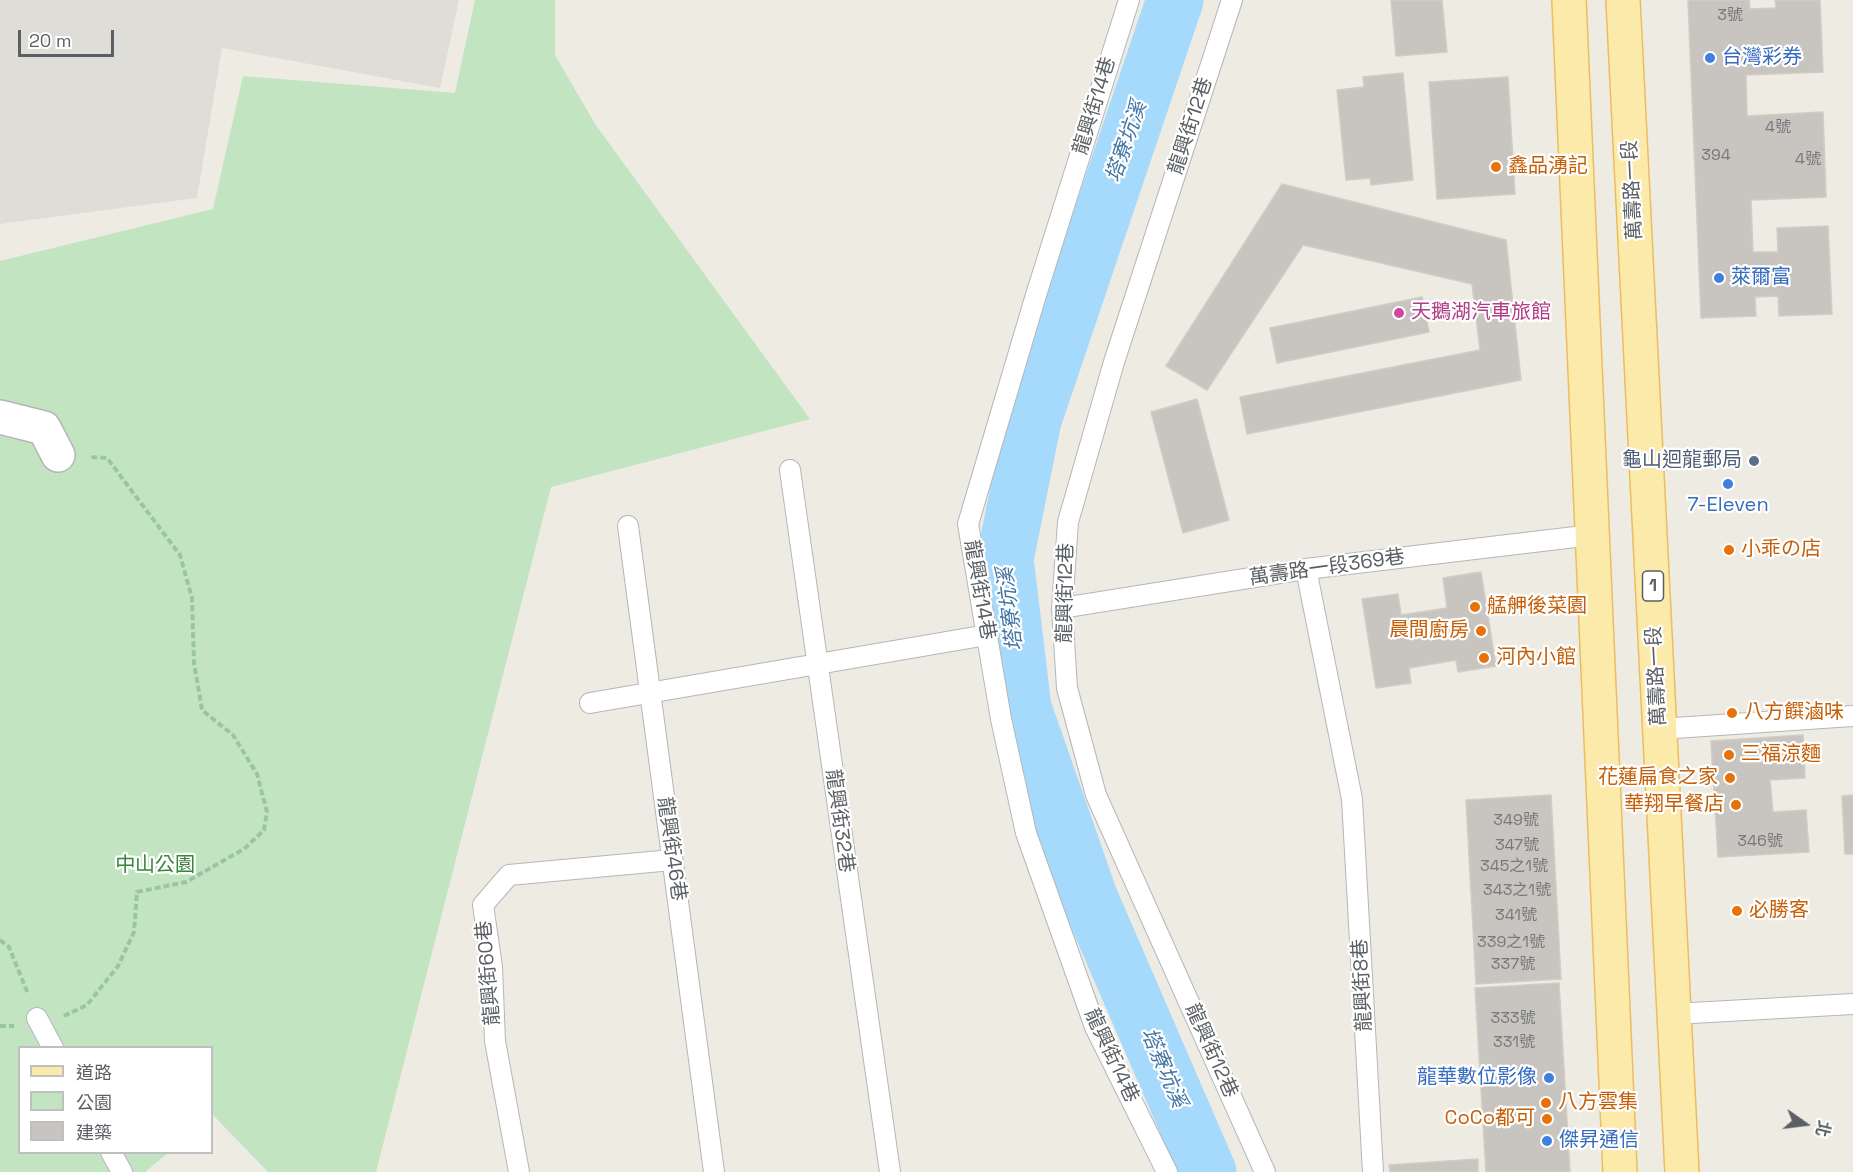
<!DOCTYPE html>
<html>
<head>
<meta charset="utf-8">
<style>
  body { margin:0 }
  #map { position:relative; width:1853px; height:1172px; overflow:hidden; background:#eeebe3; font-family:"Space Grotesk","Noto Sans TC",sans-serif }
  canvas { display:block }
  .legend { position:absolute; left:18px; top:1046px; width:195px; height:108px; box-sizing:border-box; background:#fff; border:2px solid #bdbfc1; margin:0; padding:8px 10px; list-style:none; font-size:18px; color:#5b5f63 }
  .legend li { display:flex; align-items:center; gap:12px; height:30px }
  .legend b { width:30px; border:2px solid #bdbfc1 }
  .north { position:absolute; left:1775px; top:1094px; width:60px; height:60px; -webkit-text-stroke:4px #fff; paint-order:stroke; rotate:104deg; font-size:16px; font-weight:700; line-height:24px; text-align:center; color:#5b5f63 }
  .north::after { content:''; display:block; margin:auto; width:21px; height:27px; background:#5b5f63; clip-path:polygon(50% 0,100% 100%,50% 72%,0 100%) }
  .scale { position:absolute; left:18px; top:30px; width:96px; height:27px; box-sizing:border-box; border:3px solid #5b5f63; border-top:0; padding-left:8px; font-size:18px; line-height:21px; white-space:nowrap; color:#5b5f63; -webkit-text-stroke:4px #fff; paint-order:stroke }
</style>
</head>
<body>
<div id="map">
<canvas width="1853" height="1172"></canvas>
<ul class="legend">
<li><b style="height:8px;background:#fceaaa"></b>道路</li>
<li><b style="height:16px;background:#c2e4c1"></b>公園</li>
<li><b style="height:16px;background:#c8c5c0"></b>建築</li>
</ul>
<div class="north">北</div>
<div class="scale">20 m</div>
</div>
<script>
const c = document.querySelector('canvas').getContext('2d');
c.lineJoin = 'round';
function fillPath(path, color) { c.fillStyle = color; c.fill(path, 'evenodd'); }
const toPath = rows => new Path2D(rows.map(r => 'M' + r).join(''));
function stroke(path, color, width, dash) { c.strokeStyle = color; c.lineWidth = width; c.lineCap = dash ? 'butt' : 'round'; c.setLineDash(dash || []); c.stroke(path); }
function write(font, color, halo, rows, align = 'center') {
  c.font = font + ' "Space Grotesk","Noto Sans TC","Noto Sans JP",sans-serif'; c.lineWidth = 4.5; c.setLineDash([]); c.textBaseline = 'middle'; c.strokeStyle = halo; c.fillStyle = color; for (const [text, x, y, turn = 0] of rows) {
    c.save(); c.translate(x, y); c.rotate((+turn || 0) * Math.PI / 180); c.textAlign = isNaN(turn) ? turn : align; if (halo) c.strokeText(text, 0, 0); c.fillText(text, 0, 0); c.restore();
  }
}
const industrial = toPath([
  [0,0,459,0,440,88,222,48,197,198,0,224]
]);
const green = toPath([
  [475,0,555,0,555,55,595,124,810,419,551,487,376,1172,268,1172,212,1114,212,1048,20,1048,20,1152,168,1153,145,1172,0,1172,0,261,213,209,243,76,455,93]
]);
const river = toPath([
  [1175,0,1033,420,1005,559,1023,708,1089,897,1208,1172]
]);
const building = toPath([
  [1391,0,1442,0,1447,52,1396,56,1391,0],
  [1688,0,1749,0,1750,9,1776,8,1775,0,1820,0,1823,72,1746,75,1747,116,1823,112,1826,197,1751,200,1753,252,1778,252,1777,228,1828,226,1832,314,1779,316,1778,296,1755,297,1756,316,1701,318,1688,0],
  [1403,73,1413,180,1371,185,1370,178,1346,180,1337,90,1364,87,1363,77,1403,73],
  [1508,77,1515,194,1437,199,1429,82,1508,77],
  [1282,184,1506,240,1521,380,1247,434,1240,397,1480,350,1472,284,1303,245,1207,390,1166,366,1282,184],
  [1422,297,1429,332,1277,363,1270,328,1422,297],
  [1197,399,1229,520,1183,533,1151,412,1197,399],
  [1481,572,1496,666,1458,672,1456,660,1409,668,1411,683,1376,688,1362,599,1398,594,1401,615,1447,608,1443,578,1481,572],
  [1803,735,1805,778,1770,780,1773,812,1806,810,1809,852,1718,857,1711,741,1803,735],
  [1551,795,1561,979,1476,984,1466,800,1551,795],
  [1853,795,1853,854,1845,854,1842,796,1853,795],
  [1559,983,1570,1172,1486,1172,1475,988,1559,983],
  [1478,1159,1478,1172,1390,1172,1389,1165,1478,1159]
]);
const path = toPath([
  [0,940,9,947,28,994],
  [64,1016,87,1005,118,966,134,932,137,892,186,882,244,849,264,830,267,812,257,774,233,735,202,710,194,663,192,598,180,555,107,458,89,457],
  [0,1026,14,1026]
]);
const service = toPath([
  [1129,0,1036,295,968,524,1001,719,1026,833,1095,1027,1167,1172],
  [1232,0,1114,362,1068,522,1062,608,1067,688,1096,795,1265,1172],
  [790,470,890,1172],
  [628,526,714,1172],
  [1306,569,1352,799,1373,1172],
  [1062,608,1306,569,1592,535],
  [590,703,987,635],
  [1660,729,1853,716],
  [1674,1014,1853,1004],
  [37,1018,53,1048],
  [111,1152,122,1172],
  [519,1172,495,1041,492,967,483,905,509,875,672,860]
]);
const minor = toPath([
  [0,417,44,428,58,455]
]);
const primary = toPath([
  [1569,0,1620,1172],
  [1623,0,1682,1172]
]);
const markers = [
  [1710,58,6,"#3f7fe0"],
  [1496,167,6,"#e8710a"],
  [1719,278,6,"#3f7fe0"],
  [1399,313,6,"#d1479c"],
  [1754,461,6,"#5c6f8a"],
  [1728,484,6,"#3f7fe0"],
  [1729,550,6,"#e8710a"],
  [1475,607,6,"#e8710a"],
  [1481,631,6,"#e8710a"],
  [1484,658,6,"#e8710a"],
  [1732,713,6,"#e8710a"],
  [1729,755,6,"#e8710a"],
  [1730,778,6,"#e8710a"],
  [1736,805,6,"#e8710a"],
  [1737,911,6,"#e8710a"],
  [1549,1078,6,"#3f7fe0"],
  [1546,1103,6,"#e8710a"],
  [1547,1119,6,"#e8710a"],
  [1547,1141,6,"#3f7fe0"]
];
const numberNames = [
  ["3號",1730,16],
  ["4號",1778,128],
  ["394",1716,156],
  ["4號",1808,160],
  ["349號",1516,821],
  ["346號",1760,842],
  ["347號",1517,846],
  ["345之1號",1514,867],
  ["343之1號",1517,891],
  ["341號",1516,916],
  ["339之1號",1511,943],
  ["337號",1513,965],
  ["333號",1513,1019],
  ["331號",1514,1043]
];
const shields = [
  [1653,586,21]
];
const shieldNames = [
  ["1",1653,586]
];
const shopNames = [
  ["台灣彩券",1722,58],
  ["萊爾富",1731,278],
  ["7-Eleven",1728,506,"center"],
  ["龍華數位影像",1537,1078,"right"],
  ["傑昇通信",1559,1141]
];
const streetNames = [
  ["龍興街14巷",1095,106,-73],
  ["龍興街12巷",1191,126,-72],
  ["萬壽路一段",1633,190,-93],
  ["萬壽路一段369巷",1327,568,-8],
  ["龍興街14巷",979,590,80],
  ["龍興街12巷",1066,593,-89],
  ["萬壽路一段",1657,676,-93],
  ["龍興街32巷",839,821,82],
  ["龍興街46巷",671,849,82],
  ["龍興街60巷",489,973,-95],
  ["龍興街8巷",1363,985,-93],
  ["龍興街12巷",1211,1051,66],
  ["龍興街14巷",1111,1056,65]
];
const foodNames = [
  ["鑫品湧記",1508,167],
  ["小乖の店",1741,550],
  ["艋舺後菜園",1487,607],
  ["晨間廚房",1469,631,"right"],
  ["河內小館",1496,658],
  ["八方饌滷味",1744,713],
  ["三福涼麵",1741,755],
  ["花蓮扁食之家",1718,778,"right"],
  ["華翔早餐店",1724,805,"right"],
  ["必勝客",1749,911],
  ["八方雲集",1558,1103],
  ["CoCo都可",1535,1119,"right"]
];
const hotelNames = [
  ["天鵝湖汽車旅館",1411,313]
];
const serviceNames = [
  ["龜山迴龍郵局",1742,461]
];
const parkNames = [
  ["中山公園",155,866]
];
const waterNames = [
  ["塔寮坑溪",1127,142,-71],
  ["塔寮坑溪",1011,609,-97],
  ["塔寮坑溪",1163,1068,67]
];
fillPath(industrial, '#dfddd8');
fillPath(green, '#c2e4c1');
stroke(river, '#a5dafc', 57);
fillPath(building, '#c8c5c0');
stroke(building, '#d2ccc2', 1.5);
stroke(service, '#b4b6ba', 22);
stroke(minor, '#b4b6ba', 36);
stroke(primary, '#ecbd5e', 36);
stroke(path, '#9ac5a4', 4, [6, 3]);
stroke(service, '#fff', 20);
stroke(minor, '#fff', 33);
stroke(primary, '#fceaaa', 33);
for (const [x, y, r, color] of markers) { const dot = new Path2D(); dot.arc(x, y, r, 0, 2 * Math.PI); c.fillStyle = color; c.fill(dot); stroke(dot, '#fff', 2); }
write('16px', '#76787a', null, numberNames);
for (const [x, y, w] of shields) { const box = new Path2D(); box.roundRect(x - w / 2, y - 15, w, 30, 4.5); c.fillStyle = '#fff'; c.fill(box); stroke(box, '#5b5f63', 1.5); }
write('bold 18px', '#5b5f63', null, shieldNames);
write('20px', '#366cbe', '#fff', shopNames, 'left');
write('20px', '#5b5f63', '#fff', streetNames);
write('20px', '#c56008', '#fff', foodNames, 'left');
write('20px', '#b23c85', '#fff', hotelNames, 'left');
write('20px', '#4e5e75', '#fff', serviceNames, 'right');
write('20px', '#398539', '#fff', parkNames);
write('italic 21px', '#4176a4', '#fff', waterNames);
</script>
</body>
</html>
